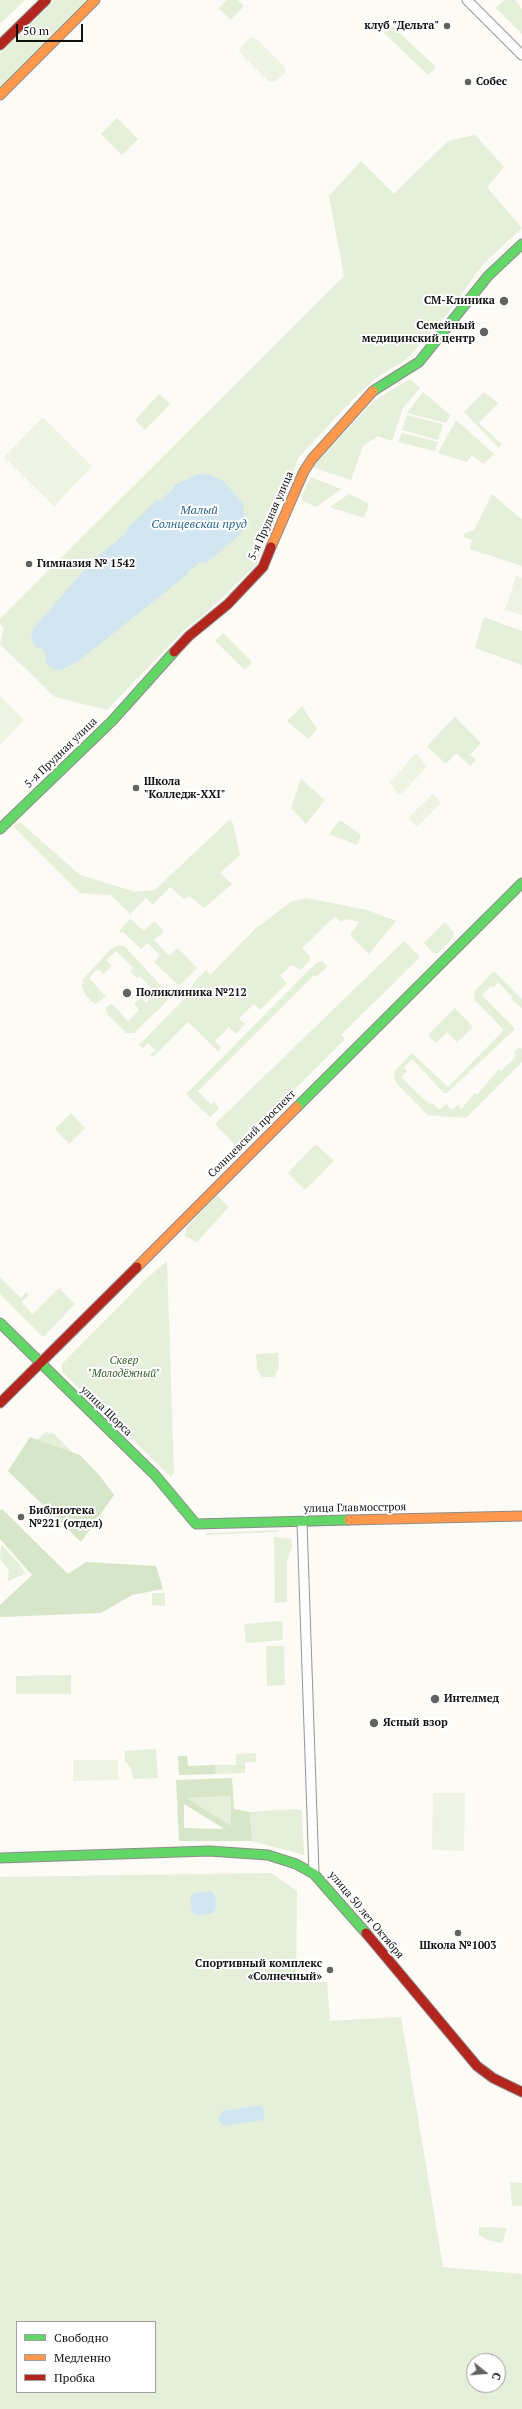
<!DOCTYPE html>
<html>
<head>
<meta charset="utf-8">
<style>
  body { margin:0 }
  #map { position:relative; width:522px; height:2409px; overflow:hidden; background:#fcfbf6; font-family:"PT Serif",serif }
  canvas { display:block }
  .legend { position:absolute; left:16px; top:2321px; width:140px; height:72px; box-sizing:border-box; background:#fff; border:1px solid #9f9f9f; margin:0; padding:5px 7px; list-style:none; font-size:12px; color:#101010 }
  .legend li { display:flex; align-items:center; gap:8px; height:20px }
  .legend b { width:20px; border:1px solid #9f9f9f }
  .north { position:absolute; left:466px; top:2353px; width:40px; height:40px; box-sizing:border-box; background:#fff; border:1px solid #9f9f9f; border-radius:50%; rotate:107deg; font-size:11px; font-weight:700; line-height:16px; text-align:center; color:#101010 }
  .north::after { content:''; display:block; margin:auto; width:14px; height:18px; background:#636260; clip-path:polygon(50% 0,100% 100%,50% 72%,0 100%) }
  .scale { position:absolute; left:16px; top:24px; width:67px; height:18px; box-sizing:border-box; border:2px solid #101010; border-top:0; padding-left:5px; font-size:12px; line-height:14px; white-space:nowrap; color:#101010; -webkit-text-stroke:3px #fff; paint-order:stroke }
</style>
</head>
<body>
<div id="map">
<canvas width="522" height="2409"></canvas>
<ul class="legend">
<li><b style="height:5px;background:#63d668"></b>Свободно</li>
<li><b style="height:5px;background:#ff974d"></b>Медленно</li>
<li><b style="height:5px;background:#b3261e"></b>Пробка</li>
</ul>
<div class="north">С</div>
<div class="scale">50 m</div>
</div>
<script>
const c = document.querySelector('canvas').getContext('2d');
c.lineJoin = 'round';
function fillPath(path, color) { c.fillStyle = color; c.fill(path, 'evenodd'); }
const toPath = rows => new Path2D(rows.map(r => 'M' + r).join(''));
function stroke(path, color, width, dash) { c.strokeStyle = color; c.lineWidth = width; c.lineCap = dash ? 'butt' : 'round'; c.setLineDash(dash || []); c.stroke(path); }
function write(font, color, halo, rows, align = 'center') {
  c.font = font + ' "PT Serif",serif'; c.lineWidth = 4; c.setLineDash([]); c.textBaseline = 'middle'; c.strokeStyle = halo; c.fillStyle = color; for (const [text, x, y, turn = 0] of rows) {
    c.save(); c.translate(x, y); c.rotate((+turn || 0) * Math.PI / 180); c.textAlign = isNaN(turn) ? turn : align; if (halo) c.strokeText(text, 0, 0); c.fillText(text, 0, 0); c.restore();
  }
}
const green = toPath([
  [0,0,25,0,0,24],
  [55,0,89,0,0,88,0,54],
  [227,0,238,0,244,6,230,20,219,8],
  [504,0,515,0,522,9,522,34,496,8],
  [391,25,436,67,428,75,383,32],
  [117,118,138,139,122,155,101,134],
  [475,135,504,167,487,187,522,228,483,264,448,313,407,359,376,378,355,397,299,457,256,565,205,614,184,630,107,710,55,697,0,644,4,628,0,624,0,619,344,276,329,196,361,161,394,194,448,141],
  [410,379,420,388,403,408,392,441,378,436,363,446,351,480,312,467,375,400],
  [423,392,450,415,446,423,407,413],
  [484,392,498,403,479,423,502,444,499,448,464,412],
  [159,394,170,404,145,430,135,420],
  [407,415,443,424,438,440,402,430],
  [456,420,494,454,483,464,472,455,467,462,438,453],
  [402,433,438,442,435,451,398,442],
  [311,477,341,489,316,507,303,501,301,497],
  [349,494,369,504,364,518,330,507],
  [492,494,521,519,522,518,522,566,470,549,472,540,463,537,465,533,474,530],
  [484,617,522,631,522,665,475,648],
  [223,633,252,662,245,670,215,641],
  [302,706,317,729,308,739,287,721],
  [455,717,481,743,470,755,476,760,470,766,456,753,446,764,427,746],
  [301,779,325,800,306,824,291,808],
  [229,820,233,823,240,855,220,873,232,884,204,908,190,896,184,899,170,887,153,905,146,898,130,914,111,895,80,893,13,826,20,822,80,875,135,892,155,890],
  [340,820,361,835,357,845,329,834],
  [306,898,367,910,396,921,369,954,350,935,359,922,346,919,341,922,335,916,302,948,311,958,301,970,291,965,280,976,287,983,260,1010,254,1004,239,1018,245,1024,236,1034,229,1027,215,1041,221,1048,218,1051,188,1022,153,1057,150,1055,155,1050,148,1043,143,1048,139,1045,188,995,194,982,206,970,210,975,256,928,291,902],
  [130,919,144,931,154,921,164,931,154,940,169,956,178,948,197,968,179,986,154,962,160,955,147,943,141,949,123,932,121,933,119,931],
  [445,922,454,933,453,938,438,953,433,953,424,943],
  [404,941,420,957,341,1035,345,1039,237,1147,215,1124],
  [119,945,125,947,167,992,167,1001,134,1033,126,1033,107,1014,106,1008,111,1003,128,1021,139,1010,134,1004,141,997,146,1003,156,993,140,976,137,978,130,971,133,968,116,951,106,960,112,966,103,974,98,969,89,978,106,997,95,1004,86,996,82,987,83,979,111,949],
  [322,961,327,967,316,977,314,975,198,1091,211,1105,214,1102,219,1108,210,1117,186,1094,316,963],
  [494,971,522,999,522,1008,511,999,513,998,498,982,493,988,491,986,482,995,515,1029,447,1093,444,1093,412,1059,404,1067,407,1071,401,1077,430,1105,432,1103,439,1110,446,1104,452,1110,458,1105,461,1109,475,1093,477,1095,499,1069,501,1071,514,1059,516,1055,514,1052,520,1047,522,1049,522,1062,466,1118,428,1115,397,1084,394,1077,395,1071,412,1053,448,1087,504,1030,474,999,475,991],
  [455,1008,473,1027,457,1042,447,1032,436,1043,428,1035],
  [71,1113,85,1128,69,1144,55,1129],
  [316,1144,334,1161,305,1190,288,1173],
  [217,1195,229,1207,197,1242,185,1236,186,1228],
  [167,1261,174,1472,171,1477,62,1372,62,1364,147,1278],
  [0,1277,21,1298,26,1292,29,1295,21,1302,33,1314,59,1288,75,1304,43,1337,0,1294],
  [278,1353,279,1368,274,1377,262,1377,257,1369,256,1354],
  [47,1431,50,1434,52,1432,71,1451,58,1464,36,1441],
  [279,1530,279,1532,206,1535,206,1533],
  [274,1537,291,1539,292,1547,287,1560,287,1602,275,1603],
  [1,1544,21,1566,25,1574,8,1581,9,1571,0,1559],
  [152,1593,165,1593,165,1606,152,1605],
  [282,1621,283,1640,246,1643,244,1624],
  [266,1646,284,1646,285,1685,267,1686],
  [71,1675,71,1694,16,1694,16,1676],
  [156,1749,158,1778,133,1779,131,1768,125,1761,125,1751],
  [256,1753,256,1762,245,1762,245,1773,216,1774,215,1765,236,1765,236,1754],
  [231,1796,232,1827,187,1798],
  [296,1809,302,1811,304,1855,252,1841,250,1812],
  [271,1873,297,1891,296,1982,327,1982,330,2021,401,2017,443,2267,522,2274,522,2409,0,2409,0,1877],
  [17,2322,155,2322,155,2392,17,2392],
  [474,2361,498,2361,498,2385,474,2385],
  [510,2182,522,2183,522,2206,512,2206],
  [479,2227,507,2228,502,2243,488,2240,479,2235]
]);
const forest = toPath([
  [30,1437,80,1455,100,1476,114,1495,81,1542,8,1471],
  [2,1509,68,1574,86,1562,156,1566,163,1589,132,1595,101,1613,0,1617,0,1605,32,1575,0,1539,0,1510],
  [187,1756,188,1766,215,1765,216,1774,179,1775,178,1756],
  [232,1778,234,1809,250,1812,252,1841,179,1841,176,1780],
  [231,1796,231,1826,187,1798,188,1798],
  [184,1804,223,1828,223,1829,184,1828]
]);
const pitch = toPath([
  [251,37,258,40,284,66,286,72,275,82,268,81,240,53,239,49],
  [43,417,92,466,54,506,4,457],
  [516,576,522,578,522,615,505,610],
  [0,696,24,720,0,745],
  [414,755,418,755,427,767,402,793,398,794,390,783],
  [433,794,441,803,417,827,408,818],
  [73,1760,118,1760,118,1780,73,1781],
  [433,1793,465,1793,464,1851,432,1850]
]);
const water = toPath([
  [208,474,222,480,243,503,245,526,241,534,205,564,202,561,187,572,188,574,77,662,61,670,53,669,45,662,47,656,42,648,36,647,31,638,34,628,91,562,126,533,125,531,158,499,160,501,174,488,173,486,196,475],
  [211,1891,215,1896,216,1908,213,1913,196,1915,192,1912,190,1898,194,1893],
  [260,2105,265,2111,263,2120,224,2126,218,2120,222,2111]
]);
const street = toPath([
  [467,0,522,55],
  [302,1522,314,1874]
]);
const fast = toPath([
  [373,391,419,362,488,276,522,244],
  [0,829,112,721,174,652],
  [297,1107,522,883],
  [0,1323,155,1475,196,1524,349,1520],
  [0,1858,209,1851,268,1855,296,1864,314,1874,366,1933]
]);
const slow = toPath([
  [0,95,95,0],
  [271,547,304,471,312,459,373,391],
  [137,1267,297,1107],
  [349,1520,522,1516]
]);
const jam = toPath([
  [0,45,46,0],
  [174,652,189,636,228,604,263,567,271,547],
  [0,1403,137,1267],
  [366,1933,477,2066,493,2078,522,2092]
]);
const markers = [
  [447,26,4,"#636260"],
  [468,82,4,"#636260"],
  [504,301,5,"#636260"],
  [484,332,5,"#636260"],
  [29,564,4,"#636260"],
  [136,788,4,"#636260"],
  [127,993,5,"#636260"],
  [21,1517,4,"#636260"],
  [435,1699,5,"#636260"],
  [374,1723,5,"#636260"],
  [458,1933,4,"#636260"],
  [330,1970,4,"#636260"]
];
const poiNames = [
  ["клуб \"Дельта\"",439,26,"right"],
  ["Собес",476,82],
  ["СМ-Клиника",495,301,"right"],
  ["Семейный",475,326,"right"],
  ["медицинский центр",475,339,"right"],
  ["Гимназия № 1542",37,564],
  ["Школа",144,782],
  ["\"Колледж-XXI\"",144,795],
  ["Поликлиника №212",136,993],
  ["Библиотека",29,1511],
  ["№221 (отдел)",29,1524],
  ["Интелмед",444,1699],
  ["Ясный взор",383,1723],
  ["Школа №1003",458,1946,"center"],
  ["Спортивный комплекс",322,1964,"right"],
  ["«Солнечный»",322,1977,"right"]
];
const streetNames = [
  ["5-я Прудная улица",271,516,-66],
  ["5-я Прудная улица",61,753,-44],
  ["Солнцевский проспект",252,1134,-45],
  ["улица Щорса",106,1411,44],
  ["улица Главмосстроя",355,1508,-1],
  ["улица 50 лет Октября",366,1915,50]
];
const parkNames = [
  ["Сквер",124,1361],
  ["\"Молодёжный\"",124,1374]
];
const waterNames = [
  ["Малый",199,511],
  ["Солнцевскаи пруд",199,525]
];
fillPath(green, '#e6efd9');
fillPath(forest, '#d7e6c8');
fillPath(pitch, '#eff3e2');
fillPath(water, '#d1e6f1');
stroke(street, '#969694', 11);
stroke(fast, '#8d8c8a', 11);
stroke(slow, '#8d8c8a', 11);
stroke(jam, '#8d8c8a', 11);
stroke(street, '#fffefe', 9);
stroke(fast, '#63d668', 9);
stroke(slow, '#ff974d', 9);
stroke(jam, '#b3261e', 9);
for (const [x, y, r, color] of markers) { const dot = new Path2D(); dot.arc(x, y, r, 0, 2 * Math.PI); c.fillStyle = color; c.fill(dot); stroke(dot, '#fff', 1.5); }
write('bold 11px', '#101010', '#fff', poiNames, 'left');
write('11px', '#101010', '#fff', streetNames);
write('italic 11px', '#346027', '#fff', parkNames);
write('italic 12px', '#286593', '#fff', waterNames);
</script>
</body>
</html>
